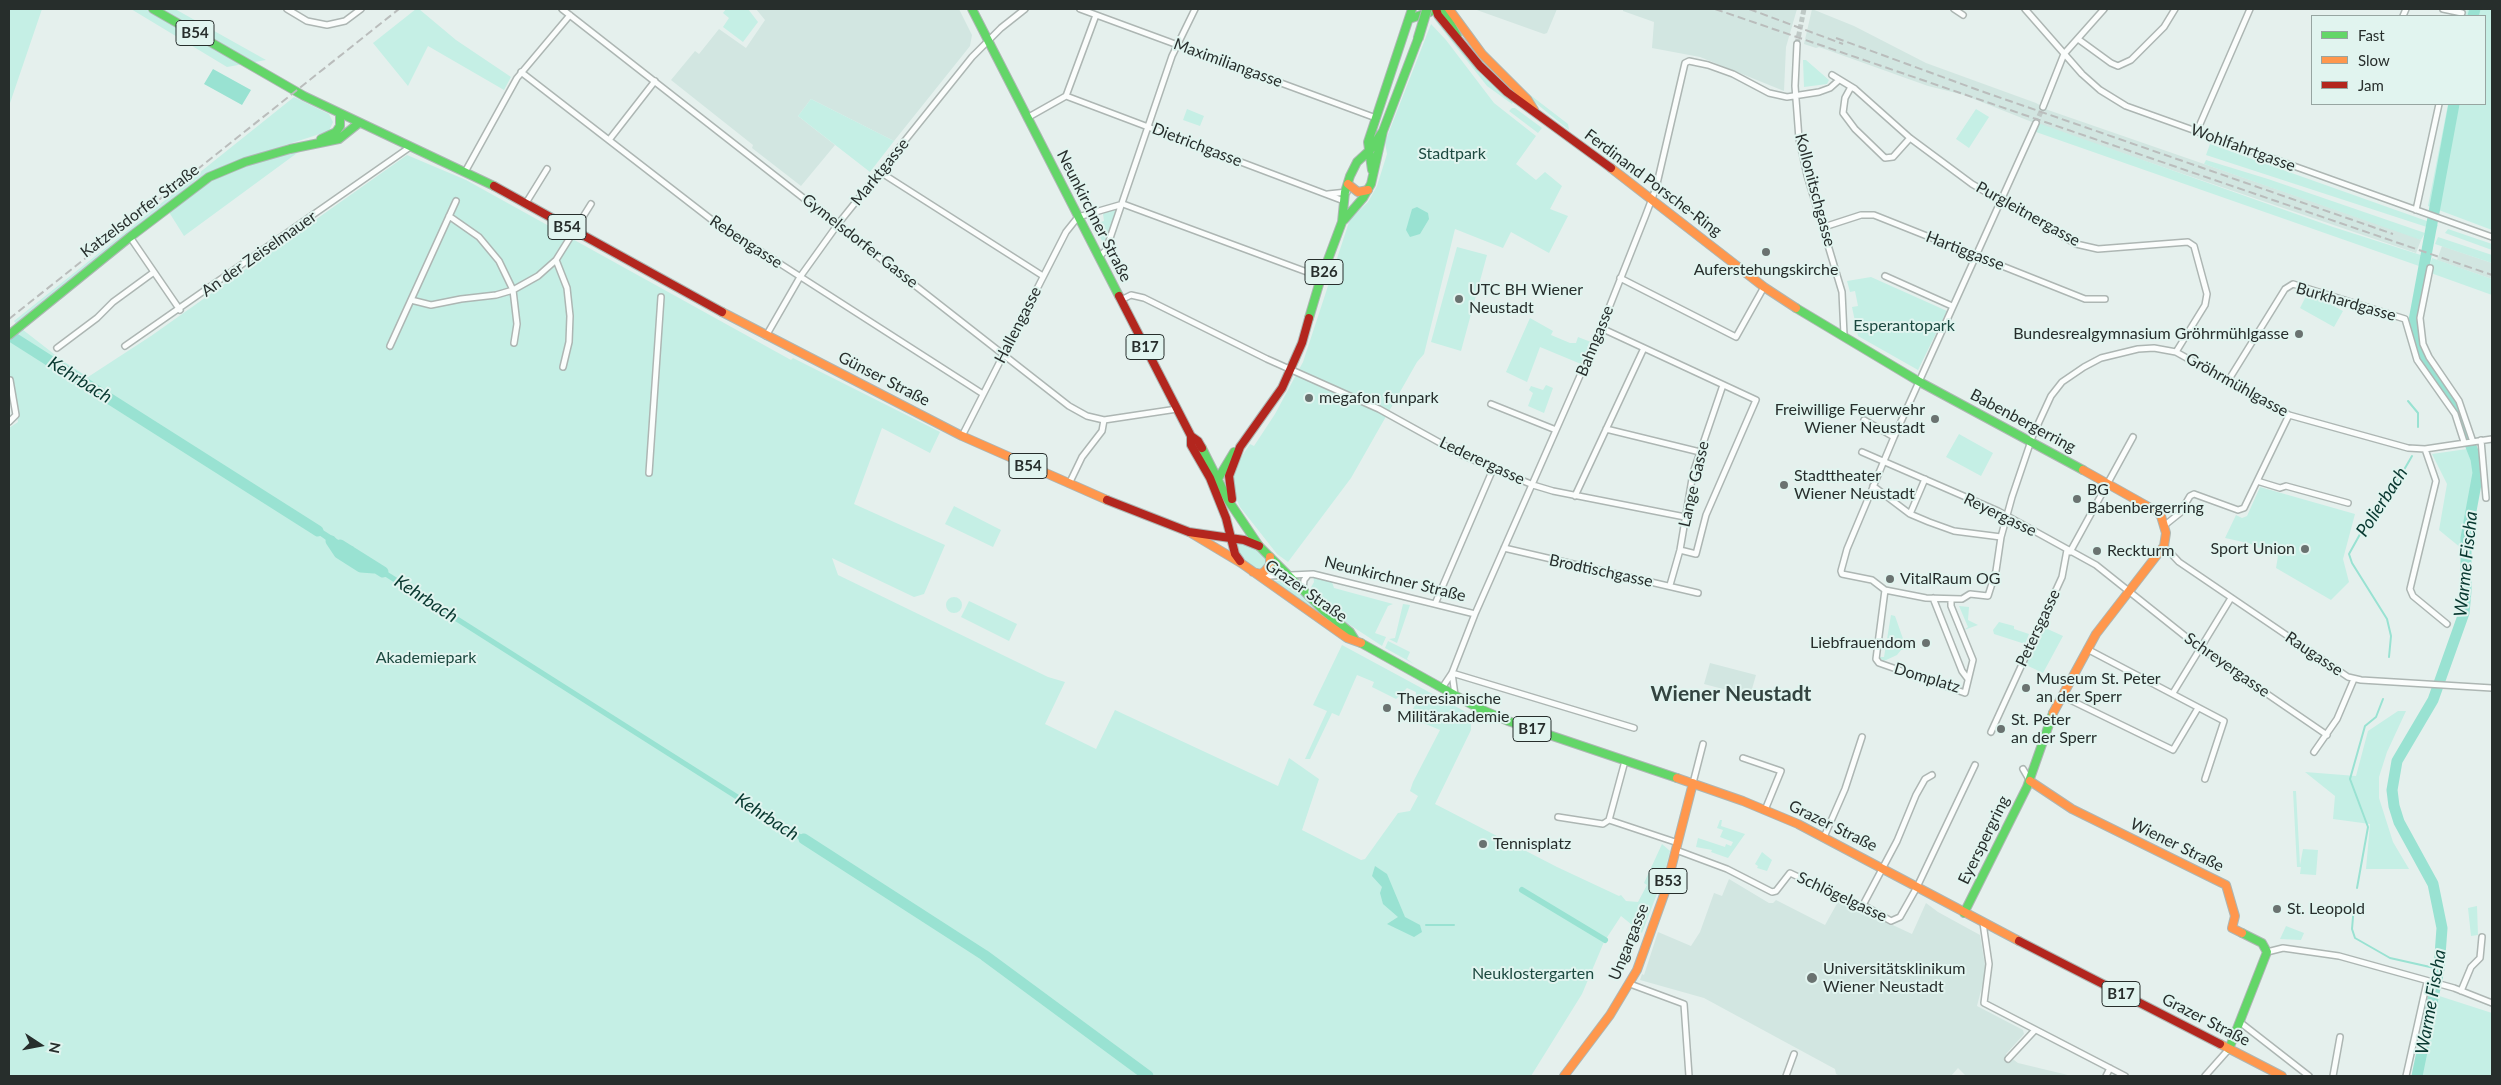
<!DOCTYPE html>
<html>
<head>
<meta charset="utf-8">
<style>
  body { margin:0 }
  #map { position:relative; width:2501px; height:1085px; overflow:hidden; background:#e5f0ed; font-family:Lato,sans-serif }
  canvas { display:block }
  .frame { position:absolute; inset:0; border:10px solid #272e2c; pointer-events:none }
  .legend { position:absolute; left:2311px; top:15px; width:175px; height:90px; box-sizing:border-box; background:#e1f4ef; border:1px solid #97a5a1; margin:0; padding:6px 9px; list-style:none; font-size:15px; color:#272e2c }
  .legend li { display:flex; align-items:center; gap:10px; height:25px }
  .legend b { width:25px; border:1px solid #97a5a1 }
  .north { position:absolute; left:15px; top:1020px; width:50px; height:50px; -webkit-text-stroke:4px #e1f4ef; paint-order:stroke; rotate:101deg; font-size:14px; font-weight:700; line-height:20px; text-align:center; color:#272e2c }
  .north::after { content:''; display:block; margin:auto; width:18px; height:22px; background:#272e2c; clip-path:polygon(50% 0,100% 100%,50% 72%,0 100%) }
</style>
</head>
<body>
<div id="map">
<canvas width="2501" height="1085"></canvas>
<div class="frame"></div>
<ul class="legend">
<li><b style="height:6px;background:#63d668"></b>Fast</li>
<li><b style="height:6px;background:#ff974d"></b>Slow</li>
<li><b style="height:6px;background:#b3261e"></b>Jam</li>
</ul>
<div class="north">N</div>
</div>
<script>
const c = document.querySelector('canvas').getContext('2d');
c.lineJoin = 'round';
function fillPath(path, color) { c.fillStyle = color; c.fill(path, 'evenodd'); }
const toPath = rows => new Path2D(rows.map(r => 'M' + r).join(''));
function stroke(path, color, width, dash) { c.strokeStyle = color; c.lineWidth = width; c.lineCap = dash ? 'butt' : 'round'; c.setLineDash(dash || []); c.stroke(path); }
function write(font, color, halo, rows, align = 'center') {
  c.font = font + ' Lato,sans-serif'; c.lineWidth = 4; c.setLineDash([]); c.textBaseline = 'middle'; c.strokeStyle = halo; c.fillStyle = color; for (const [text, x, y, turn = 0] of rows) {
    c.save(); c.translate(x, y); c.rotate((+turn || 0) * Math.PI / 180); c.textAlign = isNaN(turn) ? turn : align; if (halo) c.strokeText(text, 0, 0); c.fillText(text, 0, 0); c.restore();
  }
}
const built = toPath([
  [756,9,959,9,972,35,970,46,894,141,811,99,798,116,835,145,801,186,752,148,753,145,671,80,695,51,699,54,719,29,746,48,765,20],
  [1474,9,1557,9,1547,33,1544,34],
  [1623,9,1797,9,1786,47,1784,91,1700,57,1652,48,1654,22,1623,11],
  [1812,9,1854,26,1926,63,2036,103,2048,110,2415,237,2421,240,2416,253,2042,126,1964,95,1928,86,1819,47,1816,48,1804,44],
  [2442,246,2492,263,2492,279,2437,260],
  [1710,663,1756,675,1750,696,1704,684],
  [1729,879,1769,903,1773,903,1776,900,1825,925,1839,900,1912,934,1926,903,1938,912,1980,935,1986,971,1977,1006,2023,1030,2024,1034,2006,1054,2018,1063,2072,1076,1966,1076,1958,1068,1951,1076,1840,1076,1836,1074,1835,1069,1704,998,1640,980,1642,974,1644,975,1658,932,1691,946,1700,932,1714,893,1722,896]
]);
const green = toPath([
  [9,9,42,9,9,106],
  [131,9,175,9,266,60,227,67],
  [416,9,419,9,456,40,511,77,504,90,428,46,408,86,373,43],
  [726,9,748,9,758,22,743,42,723,27,729,18,723,13],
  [2467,9,2492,9,2492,230,2428,206,2448,104,2485,104,2485,16,2465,16],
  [1434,19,1441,23,1481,74,1513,102,1512,104,1487,86],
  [1431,24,1446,40,1494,103,1536,136,1516,164,1536,180,1545,172,1562,186,1550,209,1568,216,1549,253,1511,232,1503,248,1455,229,1424,354,1417,362,1351,478,1288,562,1277,554,1240,507,1234,493,1232,477,1242,456,1250,444,1254,446,1275,414,1303,362,1350,219,1368,202,1377,186,1387,154,1385,142],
  [1803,60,1806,60,1829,80,1827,84,1804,87],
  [1516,84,1568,124,1569,130,1522,92],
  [294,97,329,114,333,122,329,131,230,163,196,180,172,203,209,177,308,145,184,236,167,209,18,326,63,361,88,377,151,336,407,155,466,180,791,360,793,358,940,432,930,453,882,428,854,504,945,545,924,594,914,597,832,558,838,575,1048,677,1065,682,1045,724,1096,749,1115,710,1278,786,1289,758,1319,779,1302,830,1361,860,1365,859,1398,813,1410,811,1418,796,1410,791,1413,782,1440,730,1409,717,1416,703,1416,692,1407,688,1396,699,1372,687,1374,682,1357,675,1339,716,1332,713,1310,759,1305,759,1327,711,1313,705,1342,645,1464,711,1471,718,1471,730,1435,804,1557,867,1619,896,1621,895,1626,901,1638,902,1647,885,1644,883,1662,844,1670,851,1663,878,1642,933,1621,916,1604,942,1582,994,1531,1076,9,1076,9,428,18,422,9,377,9,338,15,334,17,326,14,321],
  [811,99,894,141,870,172,798,116],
  [1512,108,1515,108,1542,128,1538,133,1509,111],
  [1187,109,1204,116,1200,126,1183,120],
  [1976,109,1989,117,1969,148,1956,139],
  [2038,123,2333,227,2424,256,2419,266,2036,132],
  [2210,144,2438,225,2436,230,2206,155],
  [2206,160,2268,179,2425,233,2421,240,2204,164],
  [1113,208,1117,208,1119,210,1104,245,1090,217,1095,216,1097,223,1104,221,1103,214],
  [2448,229,2492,244,2492,250,2445,233],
  [2438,237,2492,255,2492,263,2435,244],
  [1457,247,1487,255,1461,351,1431,342],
  [2432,258,2492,279,2492,295,2428,272],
  [1871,277,1947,311,1918,370,1858,336,1852,307,1858,306,1855,291,1850,292,1847,281],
  [2308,292,2343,311,2334,327,2300,308],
  [1530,318,1553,331,1551,335,1570,343,1576,343,1578,337,1591,342,1581,364,1540,347,1527,382,1506,372],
  [1546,385,1553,388,1544,413,1528,406,1533,393,1529,390,1531,386,1543,390],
  [1959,434,1993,453,1981,476,1946,457],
  [2467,449,2473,458,2474,472,2461,548,2439,530,2447,484,2432,454],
  [2260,487,2355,514,2343,559,2349,582,2331,600,2276,568,2278,556,2248,543,2225,538,2236,515,2242,518,2247,516],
  [954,506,1001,530,993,547,945,524],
  [1231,539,1244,540,1270,557,1265,571,1241,563],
  [1313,574,1331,579,1334,588,1393,604,1388,606,1375,633,1386,637,1382,646,1347,623,1309,591,1314,582],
  [1274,581,1288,581,1341,628],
  '946 605a8 8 0 1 1 16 0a8 8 0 1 1-16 0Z',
  [969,601,1017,624,1009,641,961,617],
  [1403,604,1410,605,1397,643,1389,639,1395,638],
  [1959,606,1969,607,1968,620,1978,625,1964,630,1968,627],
  [1891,615,1895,616,1907,650,1901,650,1897,655,1884,661,1878,657,1884,657],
  [1999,622,2014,626,2014,629,2029,634,2025,644,1994,634,1993,630],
  [2041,626,2063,636,2043,673,2024,664],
  [1388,641,1410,652,1407,659,1414,664,1385,648],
  [2398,711,2406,711,2387,752,2379,777,2379,798,2393,842,2409,869,2366,869,2370,824,2333,819,2335,796,2305,772,2356,776,2368,731],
  [2293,791,2296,791,2300,865,2303,849,2318,850,2316,875,2300,874,2301,867,2297,867],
  [1720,820,1722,820,1721,826,1745,834,1728,858,1711,852,1712,850,1696,847,1698,838,1725,847,1726,844,1731,846,1733,842,1720,837,1723,830,1717,828],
  [1762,852,1772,860,1767,871,1757,868,1758,866,1755,864],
  [2477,906,2478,935,2471,936,2468,908],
  [2286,926,2304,933,2301,940,2280,939],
  [2430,993,2492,1013,2492,1076,2413,1076]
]);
const water = toPath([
  [213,69,251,90,242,105,204,84],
  [1417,207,1428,213,1429,219,1420,234,1410,237,1406,230,1412,209],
  [309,521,340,541,354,547,348,556,341,552,337,555,326,540,305,525],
  [371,562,391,574,824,849,811,847,381,574,369,570],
  [1375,866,1387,874,1405,917,1420,925,1422,932,1414,937,1387,924,1398,917,1383,904,1380,893,1382,887,1372,876]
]);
const stream = toPath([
  [2408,401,2418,413,2418,427],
  [2389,657,2391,636,2387,619,2352,563,2349,554,2374,509,2397,482,2412,456],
  [2357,888,2368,827,2350,779,2365,726,2376,717,2383,699],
  [2354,905,2352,929,2355,938,2390,958,2439,969],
  [1426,925,1454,925]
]);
const canal = toPath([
  [1522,890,1605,940]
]);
const river = toPath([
  [2473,16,2475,9],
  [9,335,318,531],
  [331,541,339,553,361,567,374,568],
  [340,545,383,572],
  [804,839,984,955,1148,1076],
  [2417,1076,2439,969,2442,928,2433,884,2399,822,2394,806,2392,790,2397,761,2433,700,2464,613,2466,591,2466,538,2478,473,2476,459,2455,406,2422,359,2415,340,2413,326,2454,104]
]);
const streetTunnel = toPath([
  [1797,44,1804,9],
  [2036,123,2043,107]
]);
const street = toPath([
  [287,9,307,21,327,25,345,21,361,9],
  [562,9,1069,406,1087,416,1104,420,1177,409],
  [1080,9,1376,118],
  [1954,9,1963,15],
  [2025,9,2082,74,2100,90,2126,106,2492,237],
  [2443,9,2462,13],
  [2403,16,2406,9],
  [2078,39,2111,63,2118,66,2131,60,2164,27,2175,9],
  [1797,44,1795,86,1799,139,1807,175,1842,292,1844,335],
  [521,72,712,220,983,394],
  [1832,75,1855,89,1910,138,1972,184,2076,244,2098,249,2188,242,2194,246,2207,294,2205,305,2176,352],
  [1851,87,1845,98,1843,113,1855,129,1885,158,1893,157,1910,138],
  [1066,96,1344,201],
  [2043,107,2064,54,2104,9],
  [1027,118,1066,96,1096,15],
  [2036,123,1894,437,1847,549,1841,571,1842,574,1872,580,1885,590,1926,598,1962,599,1970,594,1988,596,1996,571,2001,537,2012,497,2033,435,2051,396,2062,382,2084,367,2101,358,2138,349,2154,348,2176,352,2289,415,2408,448,2425,449,2492,439],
  [2197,131,2250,9],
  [609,140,655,81],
  [465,172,517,78,570,15],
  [880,172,1043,276],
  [1328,194,1347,192],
  [526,203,547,169],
  [2416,210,2439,104],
  [1824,227,1861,215,1874,215,2085,299,2105,299],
  [130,237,180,310],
  [1099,257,1106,250,1172,56,1195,9],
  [2430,268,2420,318,2423,344,2429,357,2459,401,2473,442],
  [1885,276,1952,306],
  [1620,278,1736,337,1764,287],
  [411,300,431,305,461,299,496,295,513,290,499,261,479,237,449,216],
  [1121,300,1131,295,1144,298,1267,359,1379,409,1462,455,1533,485,1553,491,1685,517],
  [1601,328,1756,400,1706,515,1696,554,1680,550],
  [766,336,800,277,838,224,972,57,1001,28,1025,9],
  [514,343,517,324,513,290,538,276,556,260],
  [125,346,410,147],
  [390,346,456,201],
  [57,348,97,318,113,302,154,272],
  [563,367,569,342,570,316,567,288,556,260,591,204],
  [2228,381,2285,289,2293,284,2405,319,2417,360,2455,414,2464,442],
  [1491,404,1556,430],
  [1864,420,1894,437],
  [9,422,16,415,10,380],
  [1606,429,1700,452],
  [962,436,1066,232,1078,217,1123,204,1307,272],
  [2481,440,2486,498],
  [2425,449,2436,481,2410,589,2413,596,2447,624],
  [1862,452,1998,511,2096,565,2200,648,2327,735],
  [649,473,661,297],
  [2257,481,2280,488,2286,486,2348,503],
  [1069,484,1082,457,1102,431,1104,420],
  [1873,486,1910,514,1929,522,1954,531,2001,537],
  [1575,496,1644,348],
  [1910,514,1925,479],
  [2165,525,2180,513,2190,496,2194,494,2238,510,2244,508,2289,415],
  [2164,546,2179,562,2348,677,2361,680,2492,688],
  [1504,548,1698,593],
  [2070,552,2133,437],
  [1261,574,1269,576,1313,574,1475,614],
  [1670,585,1680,550,1693,473,1723,385],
  [1303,589,1304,580,1308,575],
  [1885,590,1876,659,1879,663,1965,693,1973,660,1951,606,1951,599],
  [1933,598,1962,671,1968,679],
  [1435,604,1493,469],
  [2087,649,2224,721,2205,779],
  [1452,673,1634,728],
  [1452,673,1455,695],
  [1442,688,1452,673,1475,614,1601,328,1645,217,1656,188,1685,63,1689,61,1708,65,1733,74,1769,93,1787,97,1819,92,1830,88,1839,80],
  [2173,693,2231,598],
  [2062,696,2173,750,2198,708],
  [1991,732,2062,577,2067,550],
  [2314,752,2337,719,2354,679],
  [1743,758,1781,771,1765,810],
  [2023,769,2030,781],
  [1693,783,1703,744],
  [1558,817,1603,824,1609,820,1678,843],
  [1609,820,1625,761],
  [1824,837,1845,789,1862,737],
  [1676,850,1727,869,1772,892,1776,891,1790,873,1858,905,1863,905,1891,921,1900,917,1917,887,1975,765],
  [1863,905,1897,841,1916,795,1925,779,1932,775],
  [1983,923,1989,964,1984,1003,2125,1076],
  [2267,952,2283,948,2339,956,2454,988,2492,1003],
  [1630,984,1684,1004,1689,1076],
  [2461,991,2471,967,2480,958,2482,937],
  [2241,1023,2309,1076],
  [2008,1059,2035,1030],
  [1786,1076,1794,1054],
  [2106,1076,2110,1068],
  [2205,1076,2229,1049],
  [2333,1076,2340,1037],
  [2406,1076,2427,982]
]);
const fast = toPath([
  [153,9,304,96,494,186],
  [972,9,1119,296],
  [1437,9,1445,14,1457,36],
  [1409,19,1430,12],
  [321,139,336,132,340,126,340,114],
  [1372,170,1368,142,1412,9],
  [1344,220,1363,198,1371,184,1383,131,1418,39],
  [1796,308,1918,381,2083,470],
  [1309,318,1320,281,1342,222,1345,192,1350,176,1357,162,1370,150,1383,131],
  [9,335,130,237,209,177,245,162,290,149,339,139,359,123],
  [1202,448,1228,500,1259,546,1324,611,1350,632,1355,640],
  [1216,482,1234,452],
  [1361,643,1478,708,1508,721,1677,778],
  [1964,913,2027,787,2053,713],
  [2229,1049,2267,952,2262,943,2242,933]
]);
const slow = toPath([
  [1449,9,1482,54,1527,99,1534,110],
  [1611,168,1764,287,1796,308],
  [1348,184,1358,192,1368,190],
  [722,312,962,436,1107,500],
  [1191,533,1241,563,1347,638,1361,643],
  [1253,572,1261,574,1265,571,1270,565,1270,557],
  [2053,713,2096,634,2164,546,2166,533,2161,516,2156,511,2083,470],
  [1677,778,1743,801,1798,824,2019,941],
  [2030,781,2072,809,2226,885,2235,916,2232,928,2242,933],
  [2220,1044,2282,1076],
  [1564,1076,1610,1015,1637,970,1665,892,1693,783]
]);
const jam = toPath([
  [1436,9,1438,15,1480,66,1507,92,1611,168],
  [494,186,722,312],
  [1119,296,1191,436,1198,441,1202,448],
  [1191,436,1191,445,1210,478,1226,518,1235,554,1240,561],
  [1232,499,1229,476,1240,447,1282,388,1302,343,1309,318],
  [1107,500,1189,532,1244,540,1259,546],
  [2019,941,2220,1044]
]);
const rail = toPath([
  [1715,9,2492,275],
  [1749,9,1843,44],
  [1793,9,1794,9],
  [1836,38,1978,90,2393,234],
  [9,319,399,9]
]);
const fastBridge = toPath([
  [1418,39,1427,9]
]);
const markers = [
  [1766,252,5,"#6a7270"],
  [1459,299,5,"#6a7270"],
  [2299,334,5,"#6a7270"],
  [1309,398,5,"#6a7270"],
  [1935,419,5,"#6a7270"],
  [1784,485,5,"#6a7270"],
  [2077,499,5,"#6a7270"],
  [2305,549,5,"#6a7270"],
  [2097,551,5,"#6a7270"],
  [1890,579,5,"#6a7270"],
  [1926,643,5,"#6a7270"],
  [2026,688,5,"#6a7270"],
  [1387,708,5,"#6a7270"],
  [2001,729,5,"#6a7270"],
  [1483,844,5,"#6a7270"],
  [2277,909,5,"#6a7270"],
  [1812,978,6,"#6a7270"]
];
const shields = [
  [195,33,38],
  [567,227,38],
  [1324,272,38],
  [1145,347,38],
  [1028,466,38],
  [1532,729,38],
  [1668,881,38],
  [2121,994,38]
];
const shieldNames = [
  ["B54",195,33],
  ["B54",567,227],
  ["B26",1324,272],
  ["B17",1145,347],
  ["B54",1028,466],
  ["B17",1532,729],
  ["B53",1668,881],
  ["B17",2121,994]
];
const streetNames = [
  ["Maximiliangasse",1228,63,20],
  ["Dietrichgasse",1197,145,21],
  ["Wohlfahrtgasse",2243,148,20],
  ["Marktgasse",880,172,-51],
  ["Ferdinand Porsche-Ring",1653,183,37],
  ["Kollonitschgasse",1815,190,75],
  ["Katzelsdorfer Straße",140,211,-37],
  ["Purgleitnergasse",2028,214,29],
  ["Neunkirchner Straße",1094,216,63],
  ["Gymelsdorfer Gasse",860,241,38],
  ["Rebengasse",746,242,33],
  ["Hartiggasse",1965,251,21],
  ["An der Zeiselmauer",259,254,-35],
  ["Burkhardgasse",2346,302,16],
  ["Hallengasse",1018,325,-63],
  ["Bahngasse",1595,341,-68],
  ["Günser Straße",884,379,27],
  ["Gröhrmühlgasse",2237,385,29],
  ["Babenbergerring",2023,421,28],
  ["Lederergasse",1482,461,25],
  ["Lange Gasse",1694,484,-77],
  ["Reyergasse",2000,515,26],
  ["Brodtischgasse",1601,571,12],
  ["Neunkirchner Straße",1395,579,14],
  ["Grazer Straße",1306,591,35],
  ["Petersgasse",2038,628,-65],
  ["Raugasse",2314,654,34],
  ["Schreyergasse",2227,665,35],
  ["Domplatz",1927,678,17],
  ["Grazer Straße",1833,826,26],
  ["Eyerspergring",1984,840,-64],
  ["Wiener Straße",2177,845,26],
  ["Schlögelgasse",1842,897,25],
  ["Ungargasse",1629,942,-68],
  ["Grazer Straße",2206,1020,27]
];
const parkNames = [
  ["Stadtpark",1452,154],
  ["Esperantopark",1904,326],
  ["Akademiepark",426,658],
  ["Neuklostergarten",1533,974]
];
const poiNames = [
  ["Auferstehungskirche",1766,270,"center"],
  ["UTC BH Wiener",1469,290],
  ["Neustadt",1469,308],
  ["Bundesrealgymnasium Gröhrmühlgasse",2289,334,"right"],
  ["megafon funpark",1319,398],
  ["Freiwillige Feuerwehr",1925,410,"right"],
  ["Wiener Neustadt",1925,428,"right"],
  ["Stadttheater",1794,476],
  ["Wiener Neustadt",1794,494],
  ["BG",2087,490],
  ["Babenbergerring",2087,508],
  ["Sport Union",2295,549,"right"],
  ["Reckturm",2107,551],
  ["VitalRaum OG",1900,579],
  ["Liebfrauendom",1916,643,"right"],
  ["Museum St. Peter",2036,679],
  ["an der Sperr",2036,697],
  ["Theresianische",1397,699],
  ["Militärakademie",1397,717],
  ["St. Peter",2011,720],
  ["an der Sperr",2011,738],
  ["Tennisplatz",1493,844],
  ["St. Leopold",2287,909],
  ["Universitätsklinikum",1823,969],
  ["Wiener Neustadt",1823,987]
];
const waterNames = [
  ["Kehrbach",80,380,32],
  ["Polierbach",2382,502,-57],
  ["Warme Fischa",2466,564,-84],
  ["Kehrbach",426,599,33],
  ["Kehrbach",767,817,33],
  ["Warme Fischa",2431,1002,-80]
];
const districtNames = [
  ["Wiener Neustadt",1731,694]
];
fillPath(built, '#d2e6e1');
fillPath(green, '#c5efe5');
fillPath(water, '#99e2d2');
stroke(stream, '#99e2d2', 2);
stroke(canal, '#99e2d2', 6);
stroke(river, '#99e2d2', 11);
stroke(streetTunnel, '#bfc9c6', 5, [5, 2.5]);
stroke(street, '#adb6b3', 8);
stroke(fast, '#adb6b3', 10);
stroke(slow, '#adb6b3', 10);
stroke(jam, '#adb6b3', 10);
stroke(street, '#fbfdfc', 5);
stroke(fast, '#63d668', 8);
stroke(slow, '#ff974d', 8);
stroke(jam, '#b3261e', 8);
stroke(rail, '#babdbc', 2, [8, 4]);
stroke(fastBridge, '#adb6b3', 11, []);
stroke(fastBridge, '#63d668', 9);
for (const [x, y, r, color] of markers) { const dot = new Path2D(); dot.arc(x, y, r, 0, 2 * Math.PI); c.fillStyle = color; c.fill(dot); stroke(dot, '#e1f4ef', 2); }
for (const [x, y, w] of shields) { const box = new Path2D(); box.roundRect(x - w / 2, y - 12.5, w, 25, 4); c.fillStyle = '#e1f4ef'; c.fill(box); stroke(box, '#272e2c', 1); }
write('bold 15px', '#272e2c', null, shieldNames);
write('16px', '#272e2c', '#e1f4ef', streetNames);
write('16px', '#1c4940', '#e1f4ef', parkNames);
write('16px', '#272e2c', '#e1f4ef', poiNames, 'left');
write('italic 18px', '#083830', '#e1f4ef', waterNames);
write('bold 21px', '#344440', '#e1f4ef', districtNames);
</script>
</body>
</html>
